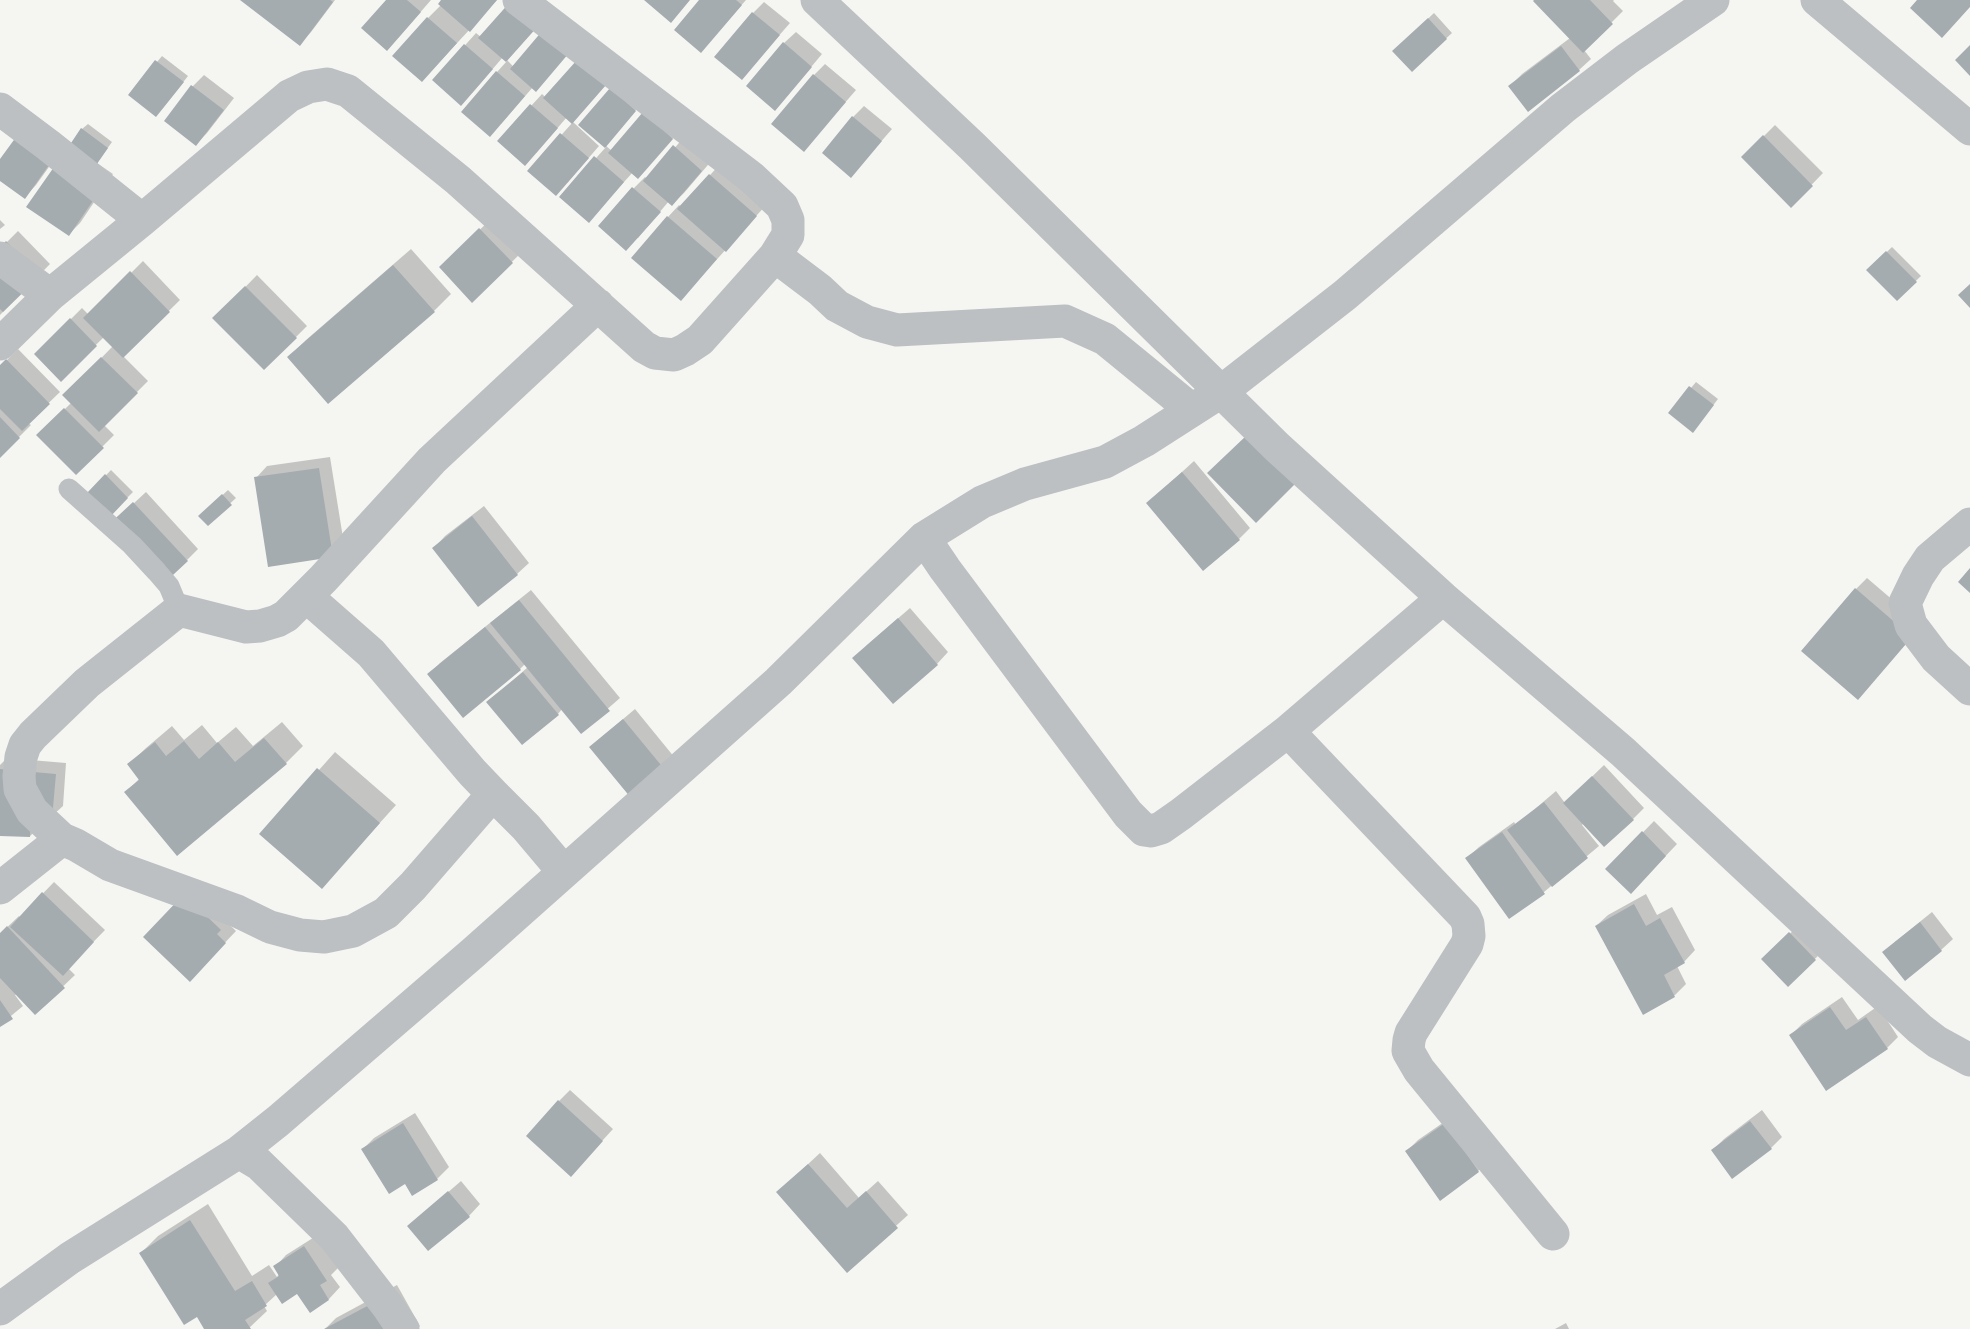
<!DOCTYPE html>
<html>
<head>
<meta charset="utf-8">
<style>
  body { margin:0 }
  canvas { display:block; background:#f5f5f2 }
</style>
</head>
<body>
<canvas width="1970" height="1329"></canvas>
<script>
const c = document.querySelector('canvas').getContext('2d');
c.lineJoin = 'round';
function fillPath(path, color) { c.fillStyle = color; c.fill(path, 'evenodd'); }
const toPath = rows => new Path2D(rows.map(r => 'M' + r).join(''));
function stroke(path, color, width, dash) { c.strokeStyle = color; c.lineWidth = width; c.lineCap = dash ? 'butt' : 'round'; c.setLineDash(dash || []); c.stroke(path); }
const shadow = toPath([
  [243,0,335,0,311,32,300,44],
  [388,0,431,0,398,38],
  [443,0,497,0,433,69,428,18,441,5],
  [701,0,746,0,701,51],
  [1536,0,1614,0,1613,1,1623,11,1584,50,1591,59,1579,70,1510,86,1522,74,1570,38],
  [764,2,790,23,742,78,753,13],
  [549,13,507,60,533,87,501,124,497,72,507,61,503,57,472,93,434,80,476,33,481,37],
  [1434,13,1452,33,1412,70,1394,51],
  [796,32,822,54,786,97,784,43],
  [162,56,188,76,162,109,130,94],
  [825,64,856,90,804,150,814,75],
  [204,75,234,98,207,133,196,144,166,121,193,86],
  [617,84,640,105,605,145,612,151,655,102,683,127,638,177,633,172,589,221,561,197,606,147,580,124],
  [542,94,567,117,536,153,499,141],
  [864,106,892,129,851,176,853,117],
  [573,122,599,146,567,183,529,171],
  [88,124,112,142,97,163,113,174,80,223,69,234,82,129],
  [1775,125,1823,173,1791,206,1743,157],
  [686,135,713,159,684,193,672,204,669,201,638,238,600,226,634,188,645,177,647,179],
  [64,146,36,185,25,197,0,179,0,162],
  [721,163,767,204,681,299,633,257,668,217,679,205,681,207],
  [492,218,523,251,473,300,441,267],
  [0,220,5,225,0,229],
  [18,231,50,264,0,315,0,249],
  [1892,247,1921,276,1897,299,1868,270],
  [411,249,451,294,434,311,289,357,306,340],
  [143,261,180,300,123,356,148,381,104,425,114,435,76,473,39,435,72,402,65,395,113,346,104,337,61,379,36,354,82,308,89,315],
  [257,275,307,326,265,368,215,318],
  [18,349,60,392,28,423,31,425,0,456,0,367],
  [1696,382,1718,399,1698,425,1670,413],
  [330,457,344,544,332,555,256,478,267,466],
  [1194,461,1250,528,1239,539,1148,503],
  [111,470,133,492,110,515,89,493],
  [228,490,236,498,208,524,200,516],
  [146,492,198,549,187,560,119,517],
  [484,506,529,563,517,574,478,604,434,548,445,536],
  [1867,578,1922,625,1858,698,1856,589],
  [531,590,620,698,581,732,562,709,558,714,488,702,528,667,525,664,520,669,429,674,440,663],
  [910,608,948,652,937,664,866,646],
  [635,709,675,758,631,796,603,736],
  [282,722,303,746,286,763,126,792,140,778,129,764,146,748,172,726,184,740,202,725,217,743,236,727,253,746],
  [335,752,396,805,322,887,262,834],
  [7,758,66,763,63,806,30,836,0,835,0,765],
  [1604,765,1644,808,1633,819,1584,823,1582,825,1599,846,1544,892,1509,917,1467,858,1479,847,1514,822,1516,825,1556,791,1565,803],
  [1654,821,1677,844,1642,881,1607,869],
  [54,882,105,930,68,968,75,975,35,1013,17,994,15,995,23,1006,0,1025,0,934,19,916,20,917],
  [1646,894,1657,915,1672,907,1695,950,1684,962,1677,966,1686,984,1675,995,1643,1013,1596,926,1608,915],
  [185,895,227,922,236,931,201,968],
  [1932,912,1953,939,1941,950,1905,979,1884,952,1896,941],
  [1796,928,1820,954,1788,985,1763,959],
  [1842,997,1858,1020,1878,1006,1898,1037,1887,1048,1791,1035,1802,1024],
  [570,1090,613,1129,582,1163,559,1101],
  [1762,1110,1782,1137,1771,1148,1713,1150,1724,1139],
  [415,1113,449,1167,437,1179,413,1194,406,1182,363,1149,374,1138],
  [1457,1113,1490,1160,1478,1171,1407,1151,1418,1140],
  [820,1153,859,1198,878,1181,908,1215,847,1270,778,1192],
  [461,1181,480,1204,469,1216,409,1226],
  [208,1204,252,1276,269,1265,277,1277,279,1274,275,1267,286,1255,316,1236,338,1268,331,1275,340,1287,329,1299,310,1311,297,1292,277,1294,264,1306,267,1311,248,1329,206,1329,197,1315,141,1253,158,1236],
  [397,1285,420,1326,418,1329,325,1329,336,1318],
  [1566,1323,1569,1329,1555,1329]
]);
const building = toPath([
  [240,0,330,0,333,2,300,46],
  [386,0,407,0,421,12,387,51,361,28],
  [441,0,497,0,470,32,438,4],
  [644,0,690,0,671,23],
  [699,0,736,0,742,5,701,53,674,30],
  [1534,0,1590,0,1613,24,1583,53,1533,1],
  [1917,0,1970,0,1970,7,1942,38,1910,8],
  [511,1,539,25,506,62,478,38],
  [752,12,780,35,742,80,714,57],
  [427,17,457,43,422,82,392,56],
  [1428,18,1447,39,1412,72,1392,51],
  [543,30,569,53,536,92,510,69],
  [783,42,812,67,775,111,746,86],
  [464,44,493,69,461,106,432,80],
  [1970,45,1970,76,1955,60],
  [1561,46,1580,71,1528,112,1508,86],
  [155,60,184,82,156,117,128,95],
  [577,60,606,85,572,124,543,98],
  [496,71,525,96,490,137,461,112],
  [813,74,846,102,804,152,771,124],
  [191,85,224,110,196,146,164,121],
  [610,88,636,111,605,148,578,125],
  [530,104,558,128,525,166,497,141],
  [643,112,673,139,638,179,608,153],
  [852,116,882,141,851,178,822,153],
  [81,128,108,148,92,171,65,152],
  [19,133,54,158,25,199,0,181,0,159],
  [560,133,589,158,556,196,527,171],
  [1763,135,1813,186,1791,208,1741,157],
  [673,145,702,171,672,206,643,181],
  [594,156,624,182,589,223,559,197],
  [61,157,103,186,69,236,26,207],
  [709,174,757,216,726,252,677,209],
  [632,187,661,212,626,251,598,226],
  [667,216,717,259,681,301,631,258],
  [479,228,513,263,472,303,439,267],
  [6,241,40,276,3,312,0,309,0,247],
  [1886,251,1917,282,1897,301,1866,270],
  [393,265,435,312,328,404,287,357],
  [130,271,170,312,123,358,83,318],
  [1970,284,1970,308,1958,295],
  [245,286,297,338,264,370,212,318],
  [70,318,97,346,61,382,34,354],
  [101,357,138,393,99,432,62,395],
  [6,359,50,404,22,431,0,409,0,365],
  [1689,386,1714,405,1693,433,1668,413],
  [64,408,104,448,76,475,36,435],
  [0,417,20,438,0,458],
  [1247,435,1295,484,1256,523,1207,473],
  [319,468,333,557,268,567,254,477],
  [1182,472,1240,540,1203,571,1146,503],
  [105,474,128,498,110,517,87,493],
  [222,494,232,505,208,526,198,516],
  [133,502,188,561,160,587,105,528],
  [472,516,518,575,478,607,432,548],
  [1970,568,1970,593,1958,582],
  [1855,588,1912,637,1858,700,1801,651],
  [519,600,610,711,581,734,490,623],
  [898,618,938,665,893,704,852,658],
  [485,627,521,670,463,718,427,674],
  [523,672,559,715,522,745,486,702],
  [623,719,665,770,631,798,589,747],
  [264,738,287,764,177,856,124,792,139,780,127,764,155,742,166,756,184,741,199,759,218,742,235,762],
  [317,768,380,823,322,889,259,834],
  [0,769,56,774,52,819,31,817,30,837,0,836],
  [1592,776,1634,820,1604,847,1563,803],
  [1544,802,1588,858,1552,887,1507,830],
  [1642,831,1666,856,1631,894,1605,869],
  [1502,832,1545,894,1509,919,1465,858],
  [42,892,94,942,63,976,10,927],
  [184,894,221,930,217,934,226,943,190,982,143,937],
  [1634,904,1646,926,1660,918,1685,963,1664,975,1675,997,1643,1015,1595,926],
  [1920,922,1942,951,1905,981,1882,952],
  [7,926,65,988,35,1015,0,978,0,933],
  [1789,932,1816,960,1788,987,1761,959],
  [0,1000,13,1019,0,1027],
  [1830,1007,1846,1030,1866,1017,1888,1049,1826,1091,1789,1035],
  [558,1100,603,1141,571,1177,526,1136],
  [1750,1121,1772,1149,1732,1179,1711,1150],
  [403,1123,438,1180,412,1196,405,1184,389,1194,361,1149],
  [1445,1123,1479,1172,1440,1201,1405,1151],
  [808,1164,847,1208,866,1191,898,1228,847,1273,776,1192],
  [448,1191,470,1217,428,1251,407,1226],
  [190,1220,235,1291,252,1281,267,1306,245,1320,251,1329,204,1329,197,1317,184,1325,139,1253],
  [304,1246,327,1281,320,1285,329,1300,310,1313,297,1294,282,1304,268,1283,279,1276,273,1266],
  [386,1296,404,1329,324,1329]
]);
const service = toPath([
  [69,489,132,545,157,572,169,586,179,610]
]);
const minor = toPath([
  [817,0,972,146,1277,447,1443,598,1623,752,1920,1029,1937,1042,1970,1060],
  [1817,0,1970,129],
  [0,109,48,145,142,220],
  [775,256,820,290,837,306,867,322,897,330,1065,321,1105,339,1192,410],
  [0,258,50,295],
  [0,344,50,295,142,220,289,96,308,87,327,84,348,91,458,180,644,347,655,353,674,355,685,350,700,340,775,256,788,235,788,220,782,206,751,177,519,0],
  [1970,524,1930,558,1918,576,1905,603,1911,625,1936,658,1970,689],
  [924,538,945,569,1128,814,1144,830,1151,831,1161,828,1181,814,1288,731,1443,598],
  [306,596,371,653,472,772,493,794],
  [1288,731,1465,917,1468,924,1469,936,1467,944,1411,1033,1409,1040,1408,1051,1419,1070,1553,1234],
  [62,839,32,811,20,789,19,776,21,757,25,745,33,735,87,683,179,610,246,627,260,626,277,621,286,616,323,579,432,460,598,305],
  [0,888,62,839,76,845,110,865,237,911,270,927,300,935,324,937,353,931,386,913,413,886,493,794,526,827,564,872],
  [239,1152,259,1164,334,1237,389,1308,403,1329],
  [0,1309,70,1258,239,1152,278,1121,473,953,778,682,924,538,982,502,1025,484,1105,462,1144,441,1222,391,1345,295,1563,108,1627,59,1713,0]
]);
fillPath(shadow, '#0003');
fillPath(building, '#a4acb0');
stroke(service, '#bcc0c3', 21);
stroke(minor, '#bcc0c3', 33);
</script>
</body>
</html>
